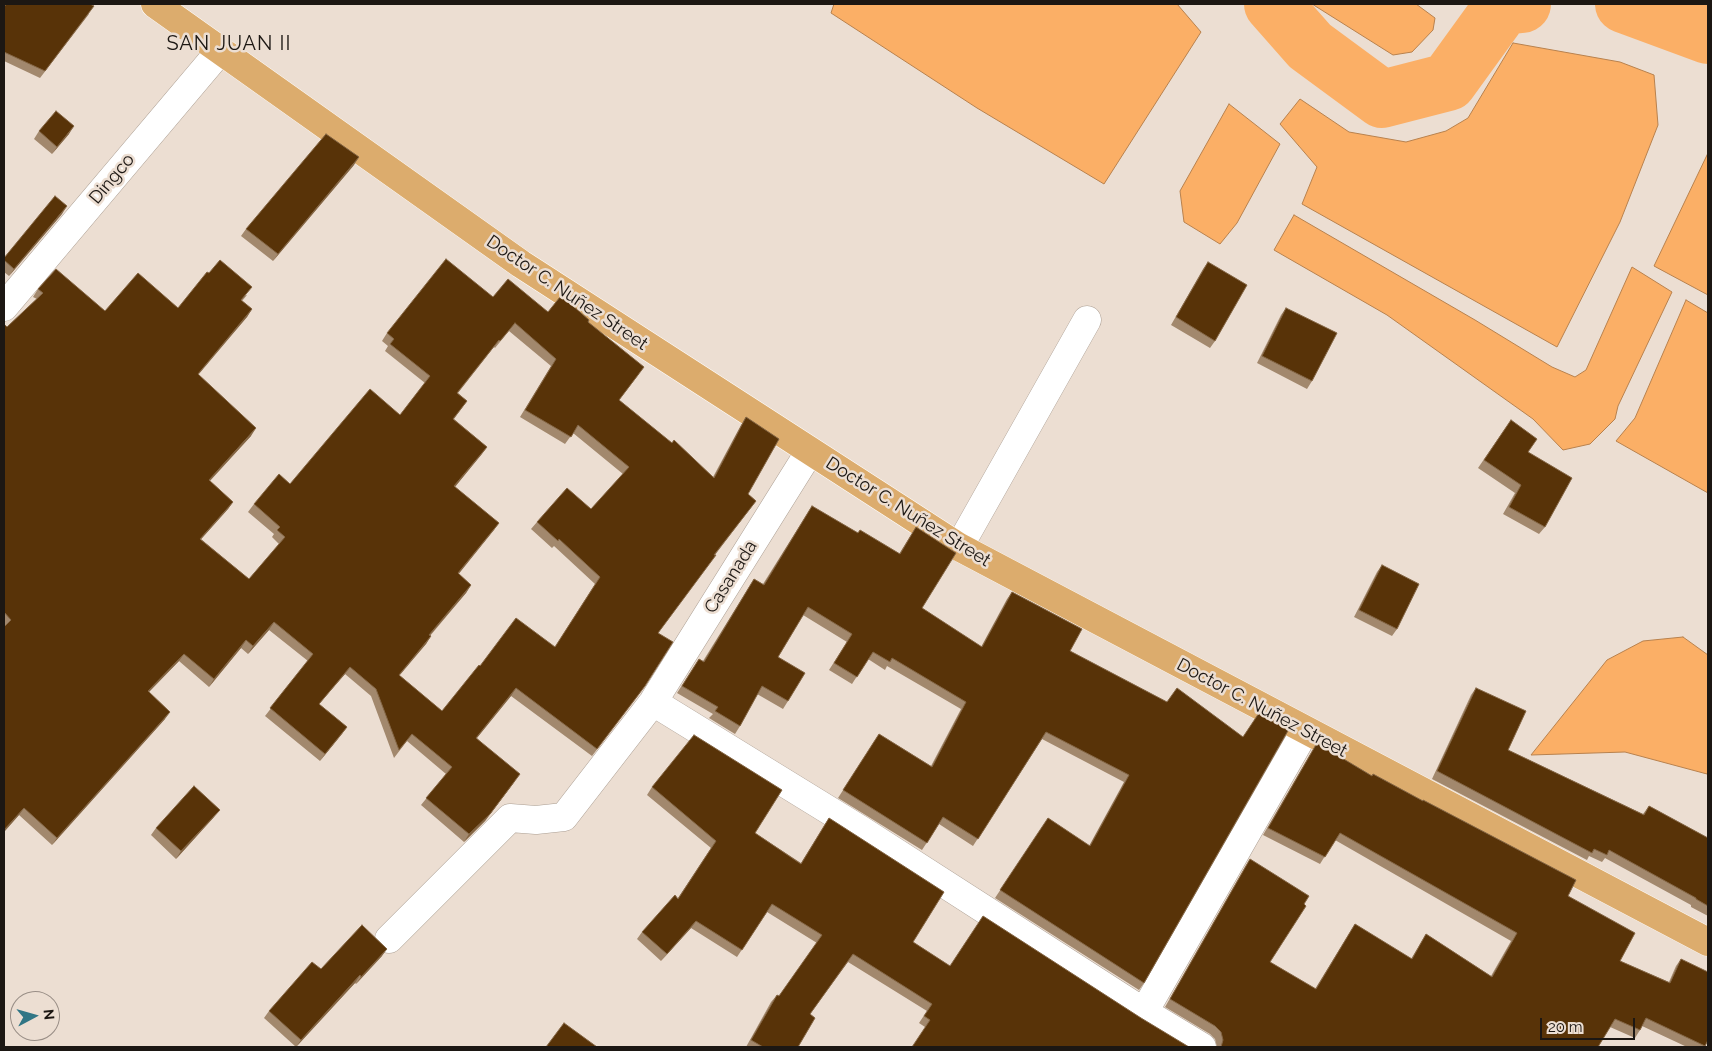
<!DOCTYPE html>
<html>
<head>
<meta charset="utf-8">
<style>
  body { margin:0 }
  #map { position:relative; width:1712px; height:1051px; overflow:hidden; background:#ecded2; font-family:Raleway,sans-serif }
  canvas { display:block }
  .frame { position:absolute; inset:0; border:5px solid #1c1713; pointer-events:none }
  .north { position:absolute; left:10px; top:991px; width:50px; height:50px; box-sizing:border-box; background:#ecded2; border:1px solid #998e86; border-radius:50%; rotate:84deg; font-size:14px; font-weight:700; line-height:20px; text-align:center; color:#1c1713 }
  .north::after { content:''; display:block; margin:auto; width:18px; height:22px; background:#317685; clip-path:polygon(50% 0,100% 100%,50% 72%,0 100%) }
  .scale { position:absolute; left:1540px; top:1018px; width:95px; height:22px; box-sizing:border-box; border:2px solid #1c1713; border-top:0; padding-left:6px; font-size:15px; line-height:18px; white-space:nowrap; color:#1c1713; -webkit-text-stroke:4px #ecded2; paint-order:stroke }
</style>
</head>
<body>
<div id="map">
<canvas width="1712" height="1051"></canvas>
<div class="frame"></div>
<div class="north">N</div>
<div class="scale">20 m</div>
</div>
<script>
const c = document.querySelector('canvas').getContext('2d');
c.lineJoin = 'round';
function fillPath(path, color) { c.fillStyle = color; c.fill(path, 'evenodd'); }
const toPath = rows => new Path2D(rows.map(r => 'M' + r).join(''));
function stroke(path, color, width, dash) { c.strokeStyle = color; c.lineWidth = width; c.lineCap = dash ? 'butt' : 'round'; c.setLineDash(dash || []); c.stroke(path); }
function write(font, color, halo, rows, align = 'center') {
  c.font = font + ' Raleway,sans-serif'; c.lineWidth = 5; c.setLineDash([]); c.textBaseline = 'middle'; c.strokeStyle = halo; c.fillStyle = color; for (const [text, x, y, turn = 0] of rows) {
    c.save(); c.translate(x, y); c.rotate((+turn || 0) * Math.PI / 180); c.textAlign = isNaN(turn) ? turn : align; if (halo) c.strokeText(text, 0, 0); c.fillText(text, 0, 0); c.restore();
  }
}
const water = toPath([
  [834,4,1177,4,1201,32,1104,184,977,108,831,13,834,4],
  [1312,4,1416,4,1435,18,1433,30,1412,52,1393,55,1312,4],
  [1513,43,1620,62,1654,75,1658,125,1620,222,1557,347,1302,204,1317,167,1280,124,1300,99,1349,132,1406,142,1446,131,1468,118,1513,43],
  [1229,104,1280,144,1237,223,1220,244,1184,222,1180,191,1229,104],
  [1708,153,1708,295,1654,266,1708,153],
  [1294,215,1475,320,1552,367,1575,377,1586,370,1632,267,1672,292,1618,406,1615,419,1590,444,1563,450,1533,419,1387,315,1274,250,1294,215],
  [1686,300,1708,313,1708,493,1616,441,1635,418,1686,300],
  [1683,637,1708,655,1708,771,1707,774,1625,752,1531,755,1607,660,1643,641,1683,637]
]);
const river = toPath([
  [1273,4,1310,46,1382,99,1448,82,1503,6,1522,4],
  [1624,4,1708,35]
]);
const minor = toPath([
  [4,307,220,51],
  [959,547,1087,320],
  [653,702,861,830,1144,1012,1202,1047],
  [389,939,510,818,536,820,564,817,653,702,810,451],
  [1144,1012,1305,731]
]);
const major = toPath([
  [155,4,521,264,959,547,1708,942]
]);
const wall = toPath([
  [4,7,89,14,40,78,4,61],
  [39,131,69,134,52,154,34,139],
  [354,165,273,261,241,236,246,229],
  [62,214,9,276,4,272,4,258],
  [1208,262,1215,341,1210,348,1171,325,1203,269],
  [38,289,105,311,178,308,247,295,242,301,252,309,247,317,198,374,251,436,210,481,233,502,228,509,201,539,249,579,279,544,272,537,274,534,248,512,254,504,290,484,400,415,425,383,385,351,388,346,382,341,387,333,493,297,588,323,639,374,619,400,713,477,741,425,746,417,748,494,756,501,715,555,658,633,640,693,592,756,511,696,477,738,515,781,485,821,464,842,421,805,446,774,407,741,394,758,371,696,345,674,319,704,347,727,320,761,265,716,308,661,269,630,248,654,241,648,209,687,179,661,149,692,165,719,52,845,19,815,4,832,4,627,5,626,4,625,4,324,7,327,37,299,33,297],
  [509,331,551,366,520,417,565,444,573,433,623,474,591,509,537,522,531,529,552,548,554,546,595,584,555,647,480,666,442,711,399,675,426,644,431,636,430,636,466,593,471,585,458,574,499,523,455,487,487,447,454,419,467,401,458,393,494,347,495,348],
  [1286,308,1312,381,1307,389,1257,363,1281,315],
  [1511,420,1528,452,1545,527,1539,534,1503,514,1515,493,1478,468],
  [812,506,858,533,899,554,916,527,922,608,981,647,1007,599,1012,592,1070,651,1167,702,1243,737,1259,713,1144,983,1139,990,995,898,1048,818,1089,846,1124,782,1042,739,973,846,939,824,922,850,838,798,879,734,931,766,961,709,887,666,885,670,868,659,852,684,829,670,847,642,803,615,778,657,788,701,783,709,757,694,740,726,735,734,709,718,713,714,677,693,699,659,703,661,754,579,763,584],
  [1382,565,1397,629,1392,636,1354,617,1377,572],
  [1476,688,1508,750,1643,814,1649,806,1708,838,1708,916,1691,907,1691,905,1605,858,1602,862,1589,856,1587,860,1432,779,1471,695],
  [1317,743,1568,896,1620,961,1669,982,1676,966,1681,959,1708,1040,1705,1047,1687,1047,1642,1026,1640,1030,1635,1038,1610,1027,1598,1047,1217,1047,1215,1039,1210,1034,1165,1007,1245,867,1250,859,1270,962,1315,989,1355,924,1411,959,1426,934,1491,976,1511,941,1335,840,1320,864,1263,835,1312,751],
  [652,787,755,833,801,863,829,818,913,942,950,966,1141,1018,925,1027,919,1023,927,1011,848,962,810,1014,798,1047,746,1047,771,1002,777,995,779,996,817,943,767,912,737,957,691,928,661,961,637,939,642,932,678,898,711,848,647,795],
  [214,817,176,859,151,835,156,828],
  [382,956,356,984,355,983,296,1047,264,1018,269,1011,321,969]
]);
const shadedWall = toPath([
  [74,126,69,134,52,154,57,147],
  [359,157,354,165,273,261,278,254],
  [67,206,62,214,9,276,14,269],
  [252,309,247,317,193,381,198,374],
  [256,428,251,436,204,487,209,480],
  [487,447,482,454,449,494,454,486],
  [233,502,228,509,195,546,200,539],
  [499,523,494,530,453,581,458,573],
  [471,585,466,593,424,642,429,635],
  [274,622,269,630,248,654,253,646],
  [431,636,426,644,394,682,399,675],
  [246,640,241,648,209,687,214,679],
  [184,654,179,661,143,698,148,691],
  [350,667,345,674,313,711,319,704],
  [516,688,511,696,471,745,476,738],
  [170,712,165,719,52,845,57,838],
  [347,727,342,734,320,761,325,754],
  [515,781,485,821,464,842,469,834],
  [24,808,19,815,4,832,4,830],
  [220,810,214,817,176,859,181,851],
  [696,921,691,928,661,961,667,954],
  [387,949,382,956,356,984,361,977],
  [360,975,355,983,296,1047,301,1040]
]);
const building = toPath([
  [6,4,90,4,94,6,45,71,4,52,4,7,6,4],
  [56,111,74,126,57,147,39,131,56,111],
  [326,134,359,157,278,254,246,229,326,134],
  [55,196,67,206,14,269,4,260,4,258,55,196],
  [446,259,493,297,508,279,548,312,560,297,572,305,589,320,588,322,644,367,619,400,672,443,674,440,714,478,746,417,779,439,748,494,756,501,714,555,716,555,658,633,673,642,645,686,597,749,516,688,476,738,520,774,490,814,469,834,426,798,452,767,412,734,399,750,376,689,350,667,319,704,347,727,325,754,270,708,313,654,274,622,253,646,246,640,214,679,184,654,148,691,170,712,57,838,24,808,4,830,4,627,11,620,4,612,4,324,7,327,43,293,38,289,56,269,105,311,138,273,178,308,207,272,209,273,220,260,252,287,241,300,252,309,198,374,256,428,209,480,233,502,200,539,249,579,285,537,277,530,280,527,254,504,279,474,290,484,370,389,400,415,430,376,390,344,394,339,387,333,446,259],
  [515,323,556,359,525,410,571,437,578,425,629,467,591,509,567,488,537,522,558,541,559,539,600,577,555,647,516,618,480,666,479,665,442,711,399,675,431,636,429,635,471,585,458,573,499,523,454,486,487,447,453,419,467,401,457,393,499,340,500,341,515,323],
  [1208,262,1247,285,1215,341,1176,317,1208,262],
  [1286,308,1337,333,1312,381,1262,356,1286,308],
  [1511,420,1537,439,1528,452,1572,478,1545,527,1509,507,1521,485,1484,460,1511,420],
  [812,506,858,533,860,530,900,554,916,527,956,553,922,608,982,647,1012,592,1082,629,1070,651,1167,702,1177,688,1243,737,1259,713,1289,729,1144,983,1000,890,1048,818,1090,846,1129,775,1046,732,978,839,943,817,927,843,843,790,879,734,932,767,966,702,892,658,890,662,873,652,857,677,834,663,852,634,808,607,778,657,805,673,788,701,762,686,740,726,715,711,718,707,682,686,699,659,704,662,754,579,764,585,812,506],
  [1382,565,1419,584,1397,629,1359,610,1382,565],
  [1476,688,1526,711,1508,750,1644,815,1649,806,1708,838,1708,906,1696,899,1696,898,1609,850,1607,855,1594,849,1592,853,1437,771,1476,688],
  [694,735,782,790,755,833,801,864,829,818,944,892,913,942,950,966,983,916,1141,1018,1189,1047,912,1047,930,1020,924,1016,932,1004,853,954,810,1014,815,1018,798,1047,763,1047,751,1040,777,995,779,996,822,935,772,904,742,950,696,921,667,954,642,932,675,895,678,899,716,841,652,787,694,735],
  [1317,743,1372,776,1373,774,1423,801,1423,800,1576,880,1568,896,1635,933,1620,961,1670,983,1681,959,1708,972,1708,1040,1705,1046,1646,1018,1640,1030,1615,1019,1598,1047,1221,1047,1223,1040,1221,1032,1215,1026,1170,999,1250,859,1309,896,1304,904,1306,906,1270,962,1316,989,1355,924,1412,959,1426,934,1492,977,1517,933,1340,833,1325,857,1268,828,1317,743],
  [194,786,220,810,181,851,156,828,194,786],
  [362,925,387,949,361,977,360,975,301,1040,269,1011,312,962,321,969,362,925],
  [564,1023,597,1047,546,1047,564,1023]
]);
const streetNames = [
  ["Dingco",112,179,-50],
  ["Doctor C. Nuñez Street",567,293,34],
  ["Doctor C. Nuñez Street",908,512,32],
  ["Casanada",731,577,-58],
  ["Doctor C. Nuñez Street",1262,708,28]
];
const quarterNames = [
  ["SAN JUAN II",229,44]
];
fillPath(water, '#fbaf66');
stroke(water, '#b8814d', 1);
stroke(river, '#fbaf66', 58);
stroke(minor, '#ab9e92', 29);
stroke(major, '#fff', 29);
stroke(minor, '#fff', 28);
stroke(major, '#dcac6d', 28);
fillPath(wall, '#a2886d');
fillPath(shadedWall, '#846645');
fillPath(building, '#583308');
stroke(building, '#846645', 1);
write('18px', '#1c1713', '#ecded2', streetNames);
c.letterSpacing = '1px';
write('20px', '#1c1713', '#ecded2', quarterNames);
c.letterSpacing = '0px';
</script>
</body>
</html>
